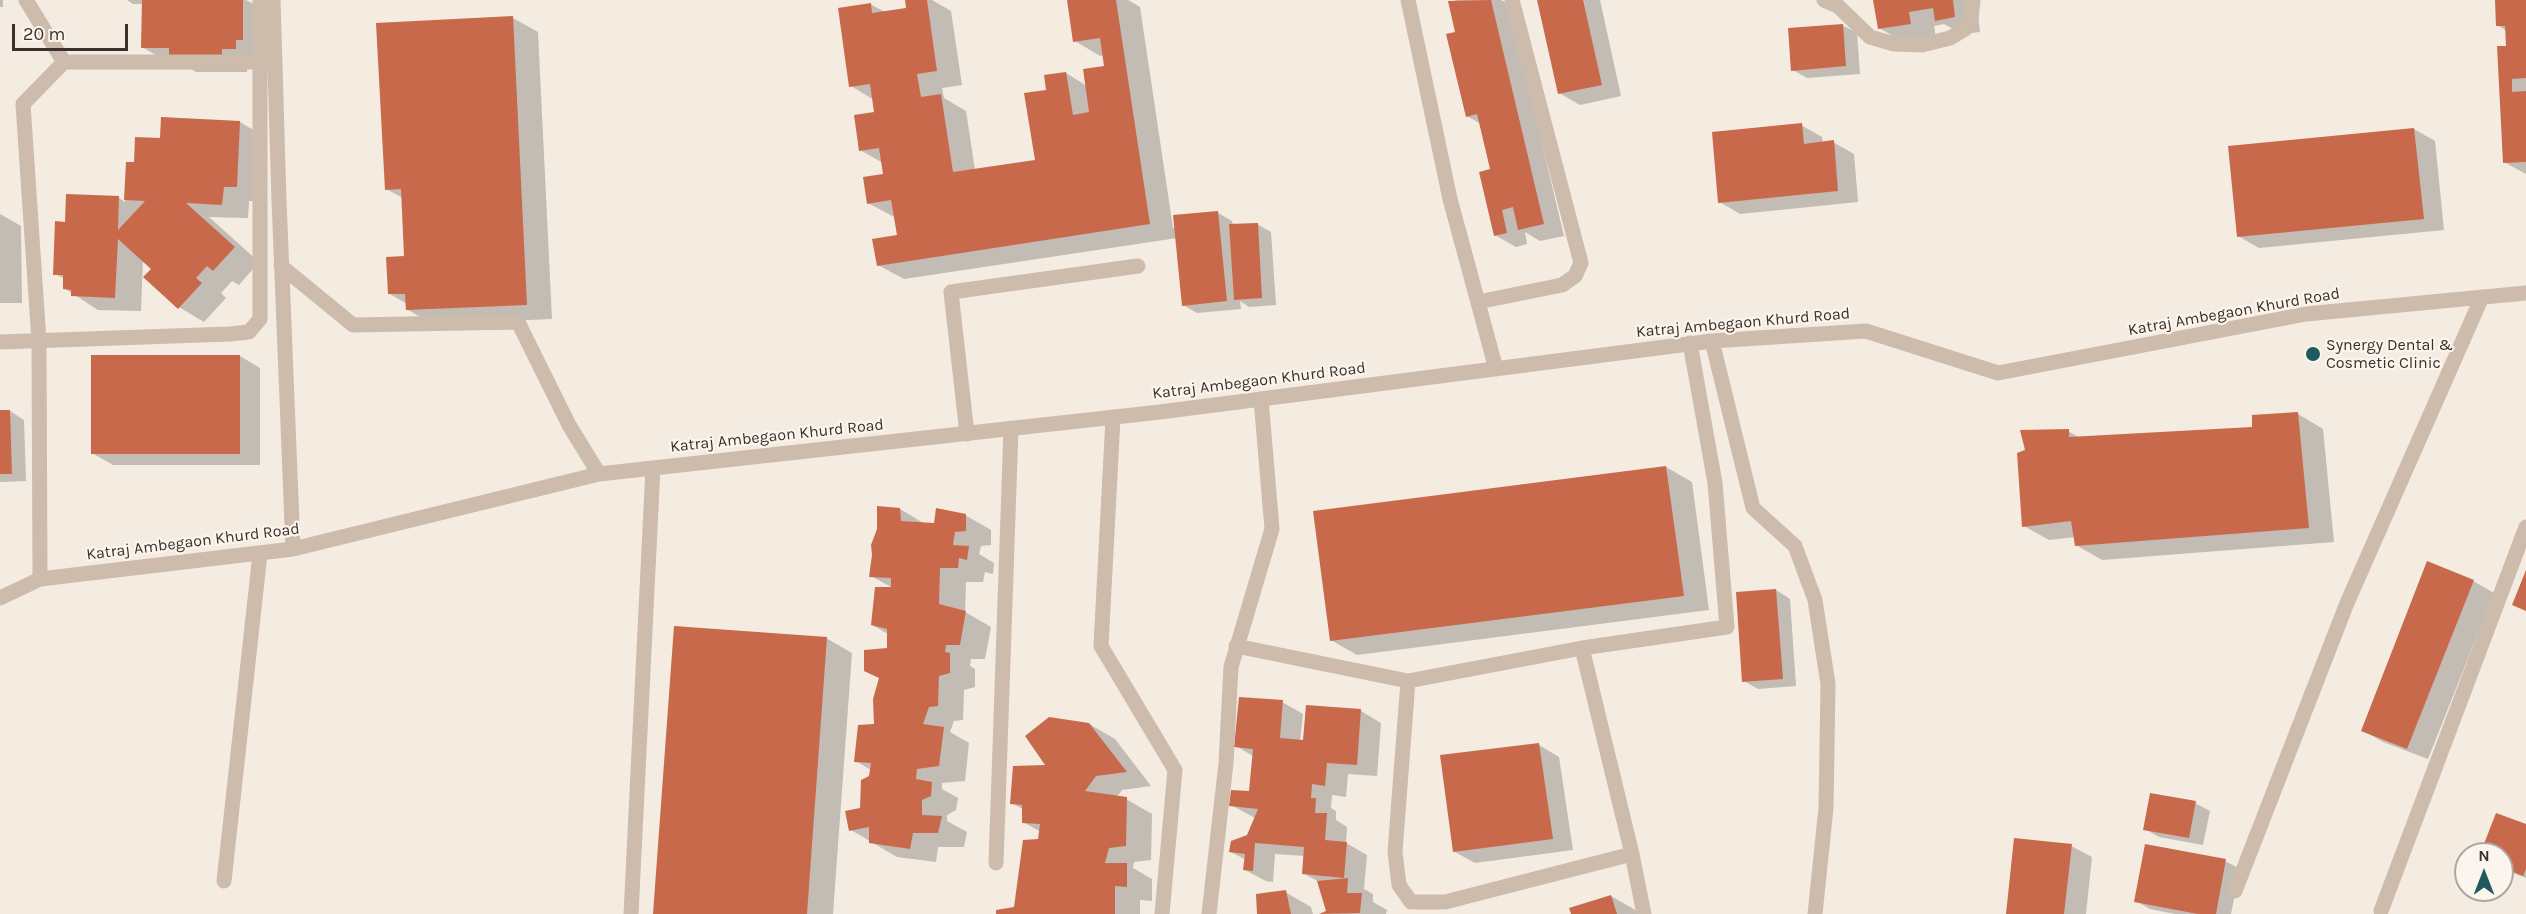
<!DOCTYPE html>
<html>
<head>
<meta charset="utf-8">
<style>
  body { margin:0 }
  #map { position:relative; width:2526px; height:914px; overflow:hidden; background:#f4ebe1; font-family:Karla,sans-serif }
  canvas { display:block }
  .north { position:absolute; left:2454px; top:842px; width:60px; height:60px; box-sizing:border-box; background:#fbf5ee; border:2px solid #aea6a0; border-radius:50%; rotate:0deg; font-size:16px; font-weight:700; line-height:24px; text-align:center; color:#3b302b }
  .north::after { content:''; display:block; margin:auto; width:21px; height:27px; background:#1f5a5e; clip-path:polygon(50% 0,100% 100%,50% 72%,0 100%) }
  .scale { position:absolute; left:12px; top:24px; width:116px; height:27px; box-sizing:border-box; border:3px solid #3b302b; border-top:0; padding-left:8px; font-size:18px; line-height:21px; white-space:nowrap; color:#3b302b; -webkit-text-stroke:4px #fbf5ee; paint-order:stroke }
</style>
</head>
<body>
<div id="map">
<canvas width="2526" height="914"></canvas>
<div class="north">N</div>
<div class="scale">20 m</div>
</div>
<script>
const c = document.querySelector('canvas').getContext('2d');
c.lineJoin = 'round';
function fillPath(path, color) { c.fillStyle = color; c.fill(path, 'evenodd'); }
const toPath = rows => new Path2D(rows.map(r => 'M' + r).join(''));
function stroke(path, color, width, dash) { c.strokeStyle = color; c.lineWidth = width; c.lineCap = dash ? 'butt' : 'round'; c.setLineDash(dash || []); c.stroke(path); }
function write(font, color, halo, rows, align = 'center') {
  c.font = font + ' Karla,sans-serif'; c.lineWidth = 4.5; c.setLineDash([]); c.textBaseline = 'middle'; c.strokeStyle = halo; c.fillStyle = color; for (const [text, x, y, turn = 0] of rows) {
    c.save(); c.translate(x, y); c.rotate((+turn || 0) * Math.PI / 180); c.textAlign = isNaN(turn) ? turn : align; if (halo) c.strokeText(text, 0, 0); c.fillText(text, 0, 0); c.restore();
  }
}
const shadow = toPath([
  [0,0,3,0,3,7,0,7],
  [127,0,246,0,268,12,262,63,247,63,247,72,196,72,178,62,168,62,142,47,143,4,133,4],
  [907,0,932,0,951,11,962,85,942,88,944,98,966,111,975,170,1036,161,1047,91,1066,73,1087,86,1106,67,1104,55,1100,56,1075,41,1068,0,1128,0,1140,7,1173,228,1218,213,1232,221,1233,226,1257,224,1271,232,1276,305,1249,307,1240,301,1241,309,1197,313,1183,305,1177,238,904,279,878,265,899,236,896,218,868,203,885,175,883,163,860,150,876,113,874,100,851,86,870,4,885,12,908,9],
  [1457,0,1501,0,1509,4,1564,236,1540,241,1525,232,1527,244,1516,247,1495,235,1492,170,1481,124,1467,116,1457,33,1450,2],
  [1539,0,1600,0,1621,96,1580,105,1559,93],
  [1875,0,1976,0,1980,32,1962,34,1944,24,1934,26,1936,38,1905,43,1879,28],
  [2496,0,2526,0,2526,174,2504,162,2508,47,2507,31,2497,25],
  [513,18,538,32,552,319,433,324,408,310,407,304,390,294,406,257,403,198,386,189],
  [1842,25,1857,33,1860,74,1807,78,1793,70],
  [240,122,265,137,262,201,249,201,248,218,209,217,259,262,239,285,232,281,221,293,226,298,204,322,179,307,153,269,143,260,141,311,98,310,64,288,65,279,55,274,66,224,119,198,125,202,128,163,135,164,161,139],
  [1801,125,1822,137,1823,143,1833,142,1854,154,1858,202,1740,214,1720,202],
  [2414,129,2435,141,2444,230,2259,248,2238,236,2230,147],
  [0,214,21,226,22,303,0,303],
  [240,356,260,368,260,465,113,465,92,453],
  [10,411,24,420,26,481,0,482,0,412],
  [2298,414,2323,429,2334,542,2102,560,2076,545,2075,537,2049,540,2024,526,2068,431,2080,438,2253,428],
  [1666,467,1692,482,1709,610,1357,655,1331,640],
  [900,509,925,524,936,525,965,515,991,530,991,545,981,546,979,554,994,563,993,574,985,572,983,582,966,582,965,612,991,627,985,659,971,659,970,666,975,669,975,687,964,690,963,720,954,721,950,732,969,743,965,781,942,783,942,789,958,798,956,810,947,815,947,821,967,832,964,847,938,847,936,862,897,857,851,830,861,809,871,770,856,761,875,726,889,650,888,634,872,625,893,588,871,576],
  [2473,581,2494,593,2428,759,2383,742,2362,730],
  [1776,590,1790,599,1796,686,1758,689,1744,681],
  [826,638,852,653,833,914,654,914],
  [1282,702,1303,714,1300,742,1361,711,1381,723,1377,776,1348,774,1346,797,1332,795,1331,808,1336,811,1336,820,1347,827,1346,843,1367,855,1364,889,1373,894,1373,902,1387,910,1386,914,1321,914,1328,913,1319,882,1303,873,1305,856,1275,854,1273,882,1266,881,1245,870,1246,860,1231,852,1248,836,1255,818,1231,805,1250,793,1253,756,1236,746],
  [1089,724,1115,739,1151,786,1122,790,1117,797,1126,799,1152,814,1151,860,1134,862,1133,868,1152,879,1152,901,1140,900,1140,914,997,914,1015,908,1040,840,1041,832,1023,822,1024,810,1012,803],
  [1539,745,1559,757,1573,850,1475,863,1455,852],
  [2195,803,2210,811,2203,845,2159,837,2145,829],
  [2526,826,2526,878,2502,869,2502,854,2481,854],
  [2071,846,2092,857,2086,914,2007,914],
  [2225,861,2240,869,2231,914,2175,914,2150,909,2136,901],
  [1285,892,1311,907,1313,914,1259,914],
  [1611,896,1637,911,1638,914,1572,914]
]);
const building = toPath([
  [142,0,243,0,243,40,236,40,236,49,222,49,222,58,169,58,169,48,141,48],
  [905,0,927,0,937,71,917,74,921,97,941,94,953,172,1035,160,1024,93,1046,90,1044,75,1066,72,1073,115,1089,112,1083,69,1104,66,1100,38,1073,42,1067,0,1116,0,1150,224,877,266,872,239,897,235,891,200,867,204,863,177,883,174,879,148,859,151,854,115,874,112,870,84,849,87,838,8,871,3,872,13,906,8],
  [1491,0,1544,224,1518,230,1513,207,1502,210,1507,233,1494,236,1479,172,1490,169,1477,114,1466,117,1446,34,1455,32,1448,1],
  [1537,0,1583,0,1602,85,1558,94],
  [1873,0,1953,0,1955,17,1935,21,1933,8,1909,12,1911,24,1878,29],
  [2495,0,2526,0,2526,78,2512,79,2512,92,2526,91,2526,162,2503,163,2497,46,2506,46,2505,26,2496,26],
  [513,16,527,305,406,310,405,294,388,294,386,257,404,256,401,189,385,190,376,23],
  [1843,24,1846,66,1791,71,1788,28],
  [161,117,240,121,237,187,224,187,222,205,186,203,235,247,213,271,207,266,196,278,202,283,178,309,143,277,151,269,118,239,115,298,71,296,71,290,63,289,63,275,53,275,55,221,65,222,66,194,119,196,118,230,145,201,124,200,126,162,134,162,135,137,160,138],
  [1802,123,1804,144,1834,140,1838,191,1718,203,1712,132],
  [2414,128,2424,219,2237,237,2228,146],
  [1218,211,1227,301,1182,306,1173,215],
  [1258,223,1262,298,1234,300,1229,224],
  [91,355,240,355,240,454,91,454],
  [0,410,10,410,12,474,0,474],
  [2298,412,2309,528,2075,546,2071,521,2022,527,2017,453,2025,450,2020,430,2069,429,2069,437,2252,427,2252,415],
  [1666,466,1684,596,1330,641,1313,511],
  [877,506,900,508,901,521,934,523,936,508,966,514,966,531,955,532,953,545,969,546,967,560,959,558,958,568,940,568,939,604,966,611,960,645,946,645,945,652,950,653,950,673,939,676,938,706,929,707,923,724,944,727,939,766,917,769,916,779,932,782,931,796,922,800,922,815,942,816,938,833,913,833,910,849,869,843,869,827,849,831,845,811,860,808,861,780,869,776,871,763,854,762,858,725,874,724,873,699,879,678,864,671,864,650,887,648,887,629,871,625,875,587,891,587,891,578,869,577,872,555,871,545,877,529],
  [2427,561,2474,580,2407,749,2361,731],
  [2526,570,2526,611,2512,605],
  [1776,589,1783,679,1742,682,1736,592],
  [674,626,827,637,807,914,653,914],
  [1239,697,1283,700,1280,738,1303,740,1306,705,1361,709,1357,765,1327,763,1325,786,1312,784,1311,798,1316,798,1315,813,1327,813,1325,840,1347,842,1344,878,1302,874,1304,847,1255,843,1253,871,1243,870,1245,854,1229,852,1231,841,1247,835,1258,809,1229,806,1231,790,1249,791,1253,749,1234,747],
  [1049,717,1089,723,1127,772,1096,776,1085,791,1127,797,1126,846,1109,848,1105,863,1127,863,1127,887,1115,886,1115,914,996,914,996,910,1014,907,1023,840,1038,839,1040,824,1022,823,1022,805,1010,804,1013,766,1045,765,1025,736],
  [1539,743,1553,839,1453,852,1440,755],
  [2150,793,2196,801,2189,838,2143,830],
  [2496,813,2526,824,2526,869,2523,876,2502,867,2502,854,2480,854],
  [2014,838,2072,844,2064,914,2006,914],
  [2145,844,2226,859,2216,914,2198,914,2134,902],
  [1348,878,1347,893,1362,893,1360,913,1319,914,1326,911,1317,881],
  [1286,890,1291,914,1257,914,1256,894],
  [1611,895,1617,914,1571,914,1569,908]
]);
const minor = toPath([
  [26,0,64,62],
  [273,0,279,200,293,549],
  [1408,0,1450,199,1496,369],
  [1824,0,1838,6,1870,37,1894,44,1922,45,1950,38,1965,29,1971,19,1973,0],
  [281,266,353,325,518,322,569,425,599,474],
  [1478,302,1562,285,1575,276,1581,263,1512,0],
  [1712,341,1753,508,1795,546,1815,600,1828,684,1826,808,1815,914],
  [0,342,230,334,249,332,260,319,260,0],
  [1113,418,1101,646,1175,770,1162,914],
  [967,434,951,292,1138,266],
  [40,579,39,341,23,104,64,62,260,62],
  [0,598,40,579,293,549,599,474,1160,412,1712,341,1866,331,1998,373,2306,314,2526,293],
  [1236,646,1408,681,1582,648],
  [1408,681,1395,852,1399,885,1411,902,1445,902,1632,854,1582,648,1727,627,1715,483,1690,343],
  [1632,854,1644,914],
  [996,863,1011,428],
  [224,881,260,554],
  [2235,891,2347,603,2482,297],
  [2381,911,2526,527],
  [631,914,653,468],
  [1209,914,1226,763,1231,667,1272,529,1261,399]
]);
const markers = [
  [2313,354,8,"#1f5a5e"]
];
const streetNames = [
  ["Katraj Ambegaon Khurd Road",2234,312,-10],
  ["Katraj Ambegaon Khurd Road",1743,323,-5],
  ["Katraj Ambegaon Khurd Road",1259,381,-7],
  ["Katraj Ambegaon Khurd Road",777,436,-6],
  ["Katraj Ambegaon Khurd Road",193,542,-7]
];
const poiNames = [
  ["Synergy Dental &",2326,345],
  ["Cosmetic Clinic",2326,363]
];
fillPath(shadow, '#0003');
fillPath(building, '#c8694b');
stroke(minor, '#cdbbac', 15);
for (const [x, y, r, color] of markers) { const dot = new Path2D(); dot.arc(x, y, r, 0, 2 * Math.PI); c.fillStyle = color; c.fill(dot); stroke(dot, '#fbf5ee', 2); }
write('16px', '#3b302b', '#fbf5ee', streetNames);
write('16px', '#3b302b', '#fbf5ee', poiNames, 'left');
</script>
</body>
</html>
